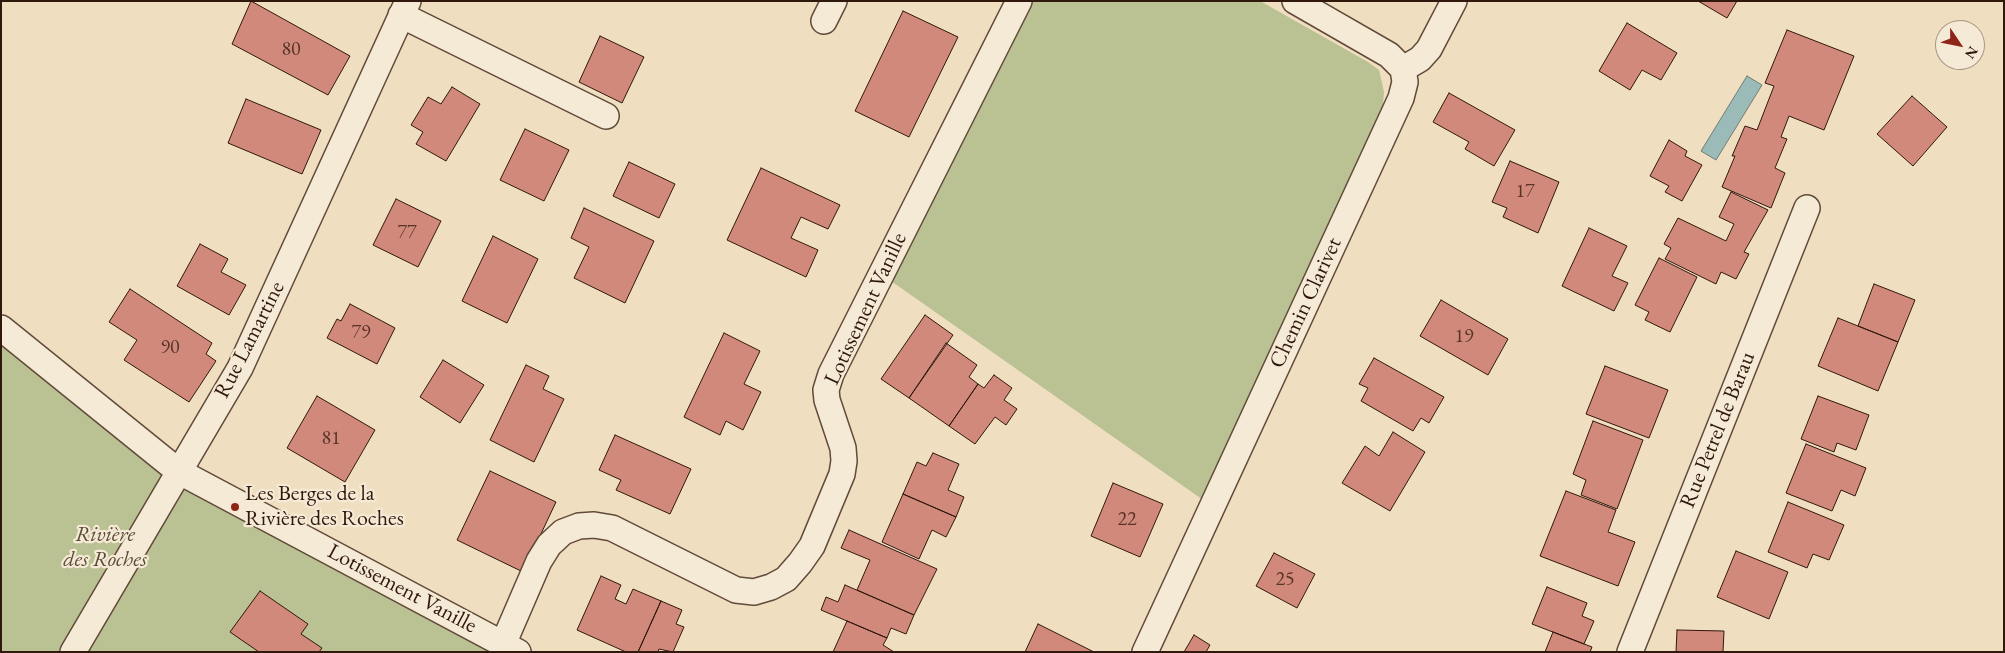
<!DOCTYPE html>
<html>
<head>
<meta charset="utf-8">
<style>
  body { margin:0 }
  #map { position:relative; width:2005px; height:653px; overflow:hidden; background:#f0dec0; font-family:"EB Garamond",serif }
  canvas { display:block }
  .frame { position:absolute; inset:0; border:2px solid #31180d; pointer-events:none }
  .north { position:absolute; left:1935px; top:20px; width:50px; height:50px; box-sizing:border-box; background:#f5ead6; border:1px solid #a79686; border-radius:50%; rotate:124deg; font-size:14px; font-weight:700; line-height:20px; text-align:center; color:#31180d }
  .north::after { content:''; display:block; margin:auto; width:18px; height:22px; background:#8f2418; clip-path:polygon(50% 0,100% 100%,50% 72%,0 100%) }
</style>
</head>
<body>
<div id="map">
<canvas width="2005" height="653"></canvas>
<div class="frame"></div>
<div class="north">N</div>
</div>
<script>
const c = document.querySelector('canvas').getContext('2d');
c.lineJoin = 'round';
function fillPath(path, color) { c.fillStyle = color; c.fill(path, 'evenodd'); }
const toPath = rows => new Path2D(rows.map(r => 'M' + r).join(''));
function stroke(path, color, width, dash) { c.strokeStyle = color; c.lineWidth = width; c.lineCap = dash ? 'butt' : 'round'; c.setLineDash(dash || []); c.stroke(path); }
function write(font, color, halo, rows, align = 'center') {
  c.font = font + ' "EB Garamond",serif'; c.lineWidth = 4.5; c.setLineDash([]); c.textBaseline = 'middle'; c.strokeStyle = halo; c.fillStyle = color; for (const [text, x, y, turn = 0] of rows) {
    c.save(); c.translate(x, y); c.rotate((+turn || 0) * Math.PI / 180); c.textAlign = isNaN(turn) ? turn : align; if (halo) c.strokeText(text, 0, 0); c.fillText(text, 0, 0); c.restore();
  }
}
const green = toPath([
  [1027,1,1260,1,1368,62,1379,70,1384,92,1383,105,1206,502,891,281],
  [1,345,178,471,516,652,1,652]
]);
const water = toPath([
  [1747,76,1762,85,1716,160,1701,151,1747,76]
]);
const building = toPath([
  [251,1,350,56,328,95,232,44,251,1],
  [1698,1,1737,1,1727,18,1698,1],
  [903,11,958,37,909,137,855,111,903,11],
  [1627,23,1677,53,1661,80,1642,70,1630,90,1599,71,1627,23],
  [1787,30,1854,56,1824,130,1789,116,1781,137,1787,139,1775,168,1785,173,1771,208,1722,187,1735,156,1732,156,1745,126,1757,130,1774,86,1765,83,1787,30],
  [600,36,644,57,622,103,579,82,600,36],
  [452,87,480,104,446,161,416,144,423,132,411,125,428,97,441,104,452,87],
  [1449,93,1515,130,1494,166,1465,149,1469,142,1433,122,1449,93],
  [1912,96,1947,127,1913,166,1877,134,1912,96],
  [246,99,321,130,302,174,228,143,246,99],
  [525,129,569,150,544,201,500,180,525,129],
  [1669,140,1687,151,1685,156,1702,165,1682,201,1665,192,1669,186,1650,176,1669,140],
  [1510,161,1559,182,1538,233,1503,217,1507,208,1492,202,1510,161],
  [629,162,675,184,659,218,613,196,629,162],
  [761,168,840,205,828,229,801,217,791,238,818,250,806,277,727,240,761,168],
  [1731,192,1768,210,1744,252,1749,254,1736,279,1721,272,1716,284,1665,259,1671,248,1664,244,1678,218,1726,241,1734,224,1719,217,1731,192],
  [396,199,441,221,418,267,373,245,396,199],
  [584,208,654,241,625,303,574,278,589,247,571,238,584,208],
  [1589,228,1627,246,1612,276,1628,283,1614,311,1562,286,1589,228],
  [493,236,538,259,507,323,462,301,493,236],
  [200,244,228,259,221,272,246,285,229,315,177,286,200,244],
  [1659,258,1697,277,1670,332,1645,320,1649,312,1635,305,1659,258],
  [1874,284,1915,300,1898,342,1858,326,1874,284],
  [130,289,212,343,206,354,216,361,189,402,124,360,137,340,109,322,130,289],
  [1441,300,1508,339,1488,375,1420,336,1441,300],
  [350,304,395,328,377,364,327,338,337,319,341,321,350,304],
  [925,315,953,335,909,398,881,379,925,315],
  [1838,318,1898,342,1878,391,1818,366,1838,318],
  [724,333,760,351,744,384,761,392,743,430,726,421,720,435,684,417,724,333],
  [946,343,977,365,969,377,978,384,949,426,909,398,946,343],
  [1374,358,1444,397,1429,423,1421,418,1413,431,1361,401,1368,388,1359,384,1374,358],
  [443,360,484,385,460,423,420,397,443,360],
  [526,365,549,376,543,389,564,399,534,462,490,440,526,365],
  [1605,366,1668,390,1649,438,1586,414,1605,366],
  [994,375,1012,388,1004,400,1017,409,1006,425,995,417,975,444,949,426,978,384,984,388,994,375],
  [317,396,375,430,345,482,287,448,317,396],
  [1818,396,1869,415,1856,450,1837,443,1834,452,1801,439,1818,396],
  [1593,421,1643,440,1617,509,1581,495,1586,480,1573,474,1593,421],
  [1393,432,1425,452,1390,511,1342,483,1365,446,1379,456,1393,432],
  [615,435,691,469,670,514,616,490,621,480,599,470,615,435],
  [1806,444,1866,468,1855,496,1841,490,1832,511,1786,493,1806,444],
  [933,453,959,464,948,490,964,497,956,517,903,494,917,462,926,466,933,453],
  [490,471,556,502,523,572,457,540,490,471],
  [1113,483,1163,504,1140,557,1091,536,1113,483],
  [1566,491,1616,510,1608,532,1635,542,1618,586,1540,556,1566,491],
  [903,494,956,517,946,537,932,530,919,559,882,542,903,494],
  [1788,502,1844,525,1829,560,1813,554,1807,568,1768,552,1788,502],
  [849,530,937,569,914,615,857,590,870,560,841,548,849,530],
  [1736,551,1788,572,1769,619,1717,597,1736,551],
  [1274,553,1315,574,1297,608,1256,586,1274,553],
  [601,576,621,585,615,599,626,604,633,589,661,601,638,652,626,652,577,630,601,576],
  [845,585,914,615,906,634,891,628,887,638,821,610,826,597,838,602,845,585],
  [1547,587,1587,603,1582,616,1594,621,1584,644,1532,624,1547,587],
  [260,591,308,624,301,634,322,648,319,652,259,652,230,632,260,591],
  [661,601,682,610,676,624,684,627,673,652,659,649,658,652,638,652,661,601],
  [847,621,887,638,883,645,894,652,833,652,847,621],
  [1038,624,1094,652,1025,652,1038,624],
  [1677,630,1724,631,1723,652,1676,652,1677,630],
  [1553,632,1592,647,1590,652,1545,652,1553,632],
  [1194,635,1210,645,1206,652,1184,652,1194,635]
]);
const street = toPath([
  [401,15,606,116],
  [824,21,834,1],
  [1403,69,1420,59,1429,49,1454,1],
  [1,328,178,471,518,652],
  [504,642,539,561,549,545,563,532,579,526,594,525,612,528,736,590,754,592,771,587,786,579,800,563,812,546,842,474,844,461,843,448,827,400,826,390,831,374,1019,1],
  [73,652,240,368,408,1],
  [1145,652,1401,98,1405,82,1403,69,1389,55,1295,1],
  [1630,652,1807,208]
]);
const markers = [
  [235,507,5,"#8f2418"]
];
const numberNames = [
  ["80",291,50],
  ["17",1525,192],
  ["77",407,233],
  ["79",361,333],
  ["19",1464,337],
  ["90",170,348],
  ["81",331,439],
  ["22",1127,520],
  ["25",1285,580]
];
const streetNames = [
  ["Chemin Clarivet",1306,303,-65],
  ["Lotissement Vanille",866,309,-65],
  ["Rue Lamartine",250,340,-63],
  ["Rue Petrel de Barau",1718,430,-68],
  ["Lotissement Vanille",402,589,28]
];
const poiNames = [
  ["Les Berges de la",245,494],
  ["Rivière des Roches",245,519]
];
const parkNames = [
  ["Rivière",105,535],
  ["des Roches",105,560]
];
fillPath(green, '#bac192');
fillPath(water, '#9bbbb8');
stroke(water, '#717a74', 1);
fillPath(building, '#d0897a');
stroke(building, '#31180d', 1);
stroke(street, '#614a3a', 28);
stroke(street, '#f5ead6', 25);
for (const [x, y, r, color] of markers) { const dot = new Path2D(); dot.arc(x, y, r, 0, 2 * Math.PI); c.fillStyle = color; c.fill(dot); stroke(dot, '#f5ead6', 2); }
write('20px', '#593428', null, numberNames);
write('22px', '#31180d', '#f5ead6', streetNames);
write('22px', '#31180d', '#f5ead6', poiNames, 'left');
write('italic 22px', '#5a4b35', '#f5ead6', parkNames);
</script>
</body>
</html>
